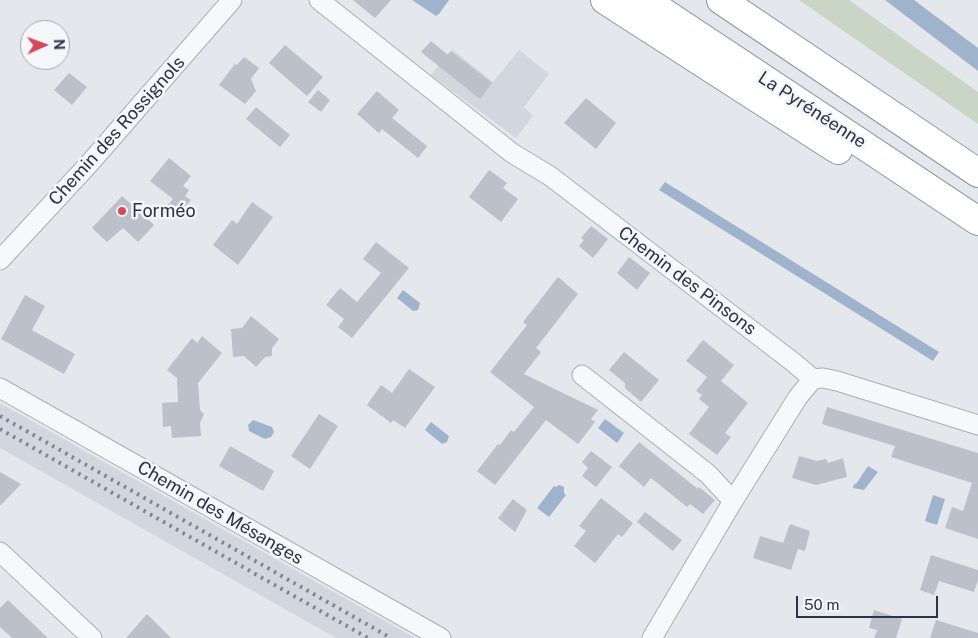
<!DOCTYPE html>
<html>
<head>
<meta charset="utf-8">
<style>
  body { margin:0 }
  #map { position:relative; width:978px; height:638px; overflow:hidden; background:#e4e7ec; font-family:"Public Sans",sans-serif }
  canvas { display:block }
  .north { position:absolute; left:20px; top:20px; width:50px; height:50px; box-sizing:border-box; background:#f4f6f9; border:1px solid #a4a8b1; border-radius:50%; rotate:88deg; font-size:14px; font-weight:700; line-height:20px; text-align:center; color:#2b3445 }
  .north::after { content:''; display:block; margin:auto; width:18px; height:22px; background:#d1495b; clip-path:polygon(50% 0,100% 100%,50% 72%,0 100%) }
  .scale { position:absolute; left:796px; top:596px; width:142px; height:22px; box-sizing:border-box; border:2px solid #2b3445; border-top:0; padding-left:6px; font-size:15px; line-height:18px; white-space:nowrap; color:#2b3445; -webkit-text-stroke:4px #f4f6f9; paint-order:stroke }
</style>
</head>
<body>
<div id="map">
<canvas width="978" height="638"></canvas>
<div class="north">N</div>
<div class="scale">50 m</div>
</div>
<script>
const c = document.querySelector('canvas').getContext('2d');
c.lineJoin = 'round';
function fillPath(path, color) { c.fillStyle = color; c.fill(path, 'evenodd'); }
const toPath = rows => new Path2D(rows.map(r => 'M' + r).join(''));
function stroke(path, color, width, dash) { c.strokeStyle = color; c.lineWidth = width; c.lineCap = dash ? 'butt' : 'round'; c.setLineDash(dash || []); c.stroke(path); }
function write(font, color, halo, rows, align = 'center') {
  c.font = font + ' "Public Sans",sans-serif'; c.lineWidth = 5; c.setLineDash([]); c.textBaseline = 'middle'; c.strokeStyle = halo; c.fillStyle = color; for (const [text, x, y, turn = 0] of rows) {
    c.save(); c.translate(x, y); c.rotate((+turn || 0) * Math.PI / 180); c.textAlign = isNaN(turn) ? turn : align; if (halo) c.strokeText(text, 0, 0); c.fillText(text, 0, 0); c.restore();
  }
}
const built = toPath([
  [452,49,493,82,519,50,549,74,524,107,533,116,516,138,431,75],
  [0,403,415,638,336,638,0,448]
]);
const green = toPath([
  [799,0,849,0,978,92,978,124]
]);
const water = toPath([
  [412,0,449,0,439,14,436,16],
  [885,0,914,0,978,48,978,71],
  [665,182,939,352,933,361,659,190],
  [403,290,420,303,418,310,413,311,397,298],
  [605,419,624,433,617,443,598,428],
  [253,420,272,427,274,432,271,437,265,439,249,431,248,425],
  [431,422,449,436,447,442,442,444,425,430],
  [868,466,878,472,864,490,853,488,854,484,856,484],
  [559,485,564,487,564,493,566,495,549,517,537,508,554,486,556,487],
  [933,495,945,499,937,525,925,521]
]);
const building = toPath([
  [353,0,391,0,375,18],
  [431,41,448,55,451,51,492,83,480,99,421,52],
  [285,45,323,77,307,96,269,63],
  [244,57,259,68,251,79,256,91,245,104,219,85,235,64,237,65],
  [69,73,87,87,72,105,54,90],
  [318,90,330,100,321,112,308,102],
  [377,91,399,110,392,118,427,146,418,158,382,129,379,133,357,114],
  [586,98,616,123,596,149,564,123],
  [256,107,290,135,280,147,246,119],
  [169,158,191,176,183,186,189,190,185,196,191,200,178,215,167,206,173,199,150,181],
  [489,170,507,183,503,188,518,199,501,222,469,197],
  [122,196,154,225,138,242,123,228,107,242,92,228],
  [252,202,273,217,238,265,213,245,232,220,237,224],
  [591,226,608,239,593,258,579,246,584,240,581,238],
  [376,242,409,268,352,338,338,327,344,319,326,305,340,288,357,302,381,273,363,259],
  [629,257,650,273,637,290,617,273],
  [558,277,578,294,536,348,541,352,524,374,598,410,591,419,595,422,578,444,546,420,495,485,477,471,498,444,500,445,511,430,514,432,534,407,490,372,527,325,523,322],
  [25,295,45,306,32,330,75,354,64,374,1,339],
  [251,316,279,339,272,348,272,356,265,357,256,367,244,356,233,357,231,329,242,328],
  [202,336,222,353,198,383,200,410,204,414,200,423,201,436,172,438,171,426,163,427,162,403,178,402,177,378,167,370,192,338,197,343],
  [703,340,734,365,721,381,748,403,725,433,731,437,717,455,689,434,709,407,699,399,702,395,696,391,707,377,686,361],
  [624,352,659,380,641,402,625,388,625,383,609,370],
  [409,369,435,387,405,428,393,420,391,423,367,405,381,385,392,393],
  [827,407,978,453,978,539,945,528,952,507,963,511,972,483,891,457,895,446,822,424],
  [319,414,338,426,310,469,291,456],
  [639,442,698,489,699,487,715,500,703,514,690,504,687,507,651,478,644,487,619,466],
  [230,446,274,471,263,491,219,466],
  [591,451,612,467,596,487,582,476,588,468,582,462],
  [799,456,817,461,826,459,828,463,843,458,847,477,816,485,792,478],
  [0,472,21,484,0,506],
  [601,498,633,523,622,537,618,534,595,563,574,546,586,531,579,526],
  [513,499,527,510,515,532,498,518],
  [645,512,682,540,673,551,637,522],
  [790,524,810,531,805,551,798,549,791,570,753,558,760,536,783,543],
  [931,555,978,570,978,580,974,592,939,581,934,595,920,590],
  [8,600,48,638,12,638,0,627,0,608],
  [874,610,902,619,896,638,874,638,877,630,869,628],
  [147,614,171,638,126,638],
  [936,620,978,633,978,638,930,638]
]);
const minor = toPath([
  [319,0,512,153,550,176,793,362,813,379,798,397,733,501,652,638],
  [0,260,88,165,232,0],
  [582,375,708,474,733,501],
  [813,379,823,378,837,381,978,425],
  [0,388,441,638],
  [0,552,92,638]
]);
const highway = toPath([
  [605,0,838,150],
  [645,0,978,221],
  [721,0,978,173]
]);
const rail = toPath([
  [0,416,391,638],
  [0,429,368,638]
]);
const markers = [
  [122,211,5,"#d1495b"]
];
const streetNames = [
  ["La Pyrénéenne",812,110,33],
  ["Chemin des Rossignols",117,131,-48],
  ["Chemin des Pinsons",687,281,37],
  ["Chemin des Mésanges",220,513,30]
];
const poiNames = [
  ["Forméo",132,211]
];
fillPath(built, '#d2d6de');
fillPath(green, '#c9d6c5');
fillPath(water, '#9fb4cc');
fillPath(building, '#bbc0ca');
stroke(minor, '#a9aeb7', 21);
stroke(highway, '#8b94a3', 30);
stroke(minor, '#f7f8fa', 19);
stroke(highway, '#fff', 28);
stroke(rail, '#7d8696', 4, [2.5, 5]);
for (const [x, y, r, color] of markers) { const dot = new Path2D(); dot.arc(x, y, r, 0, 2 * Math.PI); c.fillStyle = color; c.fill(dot); stroke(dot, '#f4f6f9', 2); }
write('18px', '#2b3445', '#f4f6f9', streetNames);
write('18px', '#2b3445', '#f4f6f9', poiNames, 'left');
</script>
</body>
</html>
